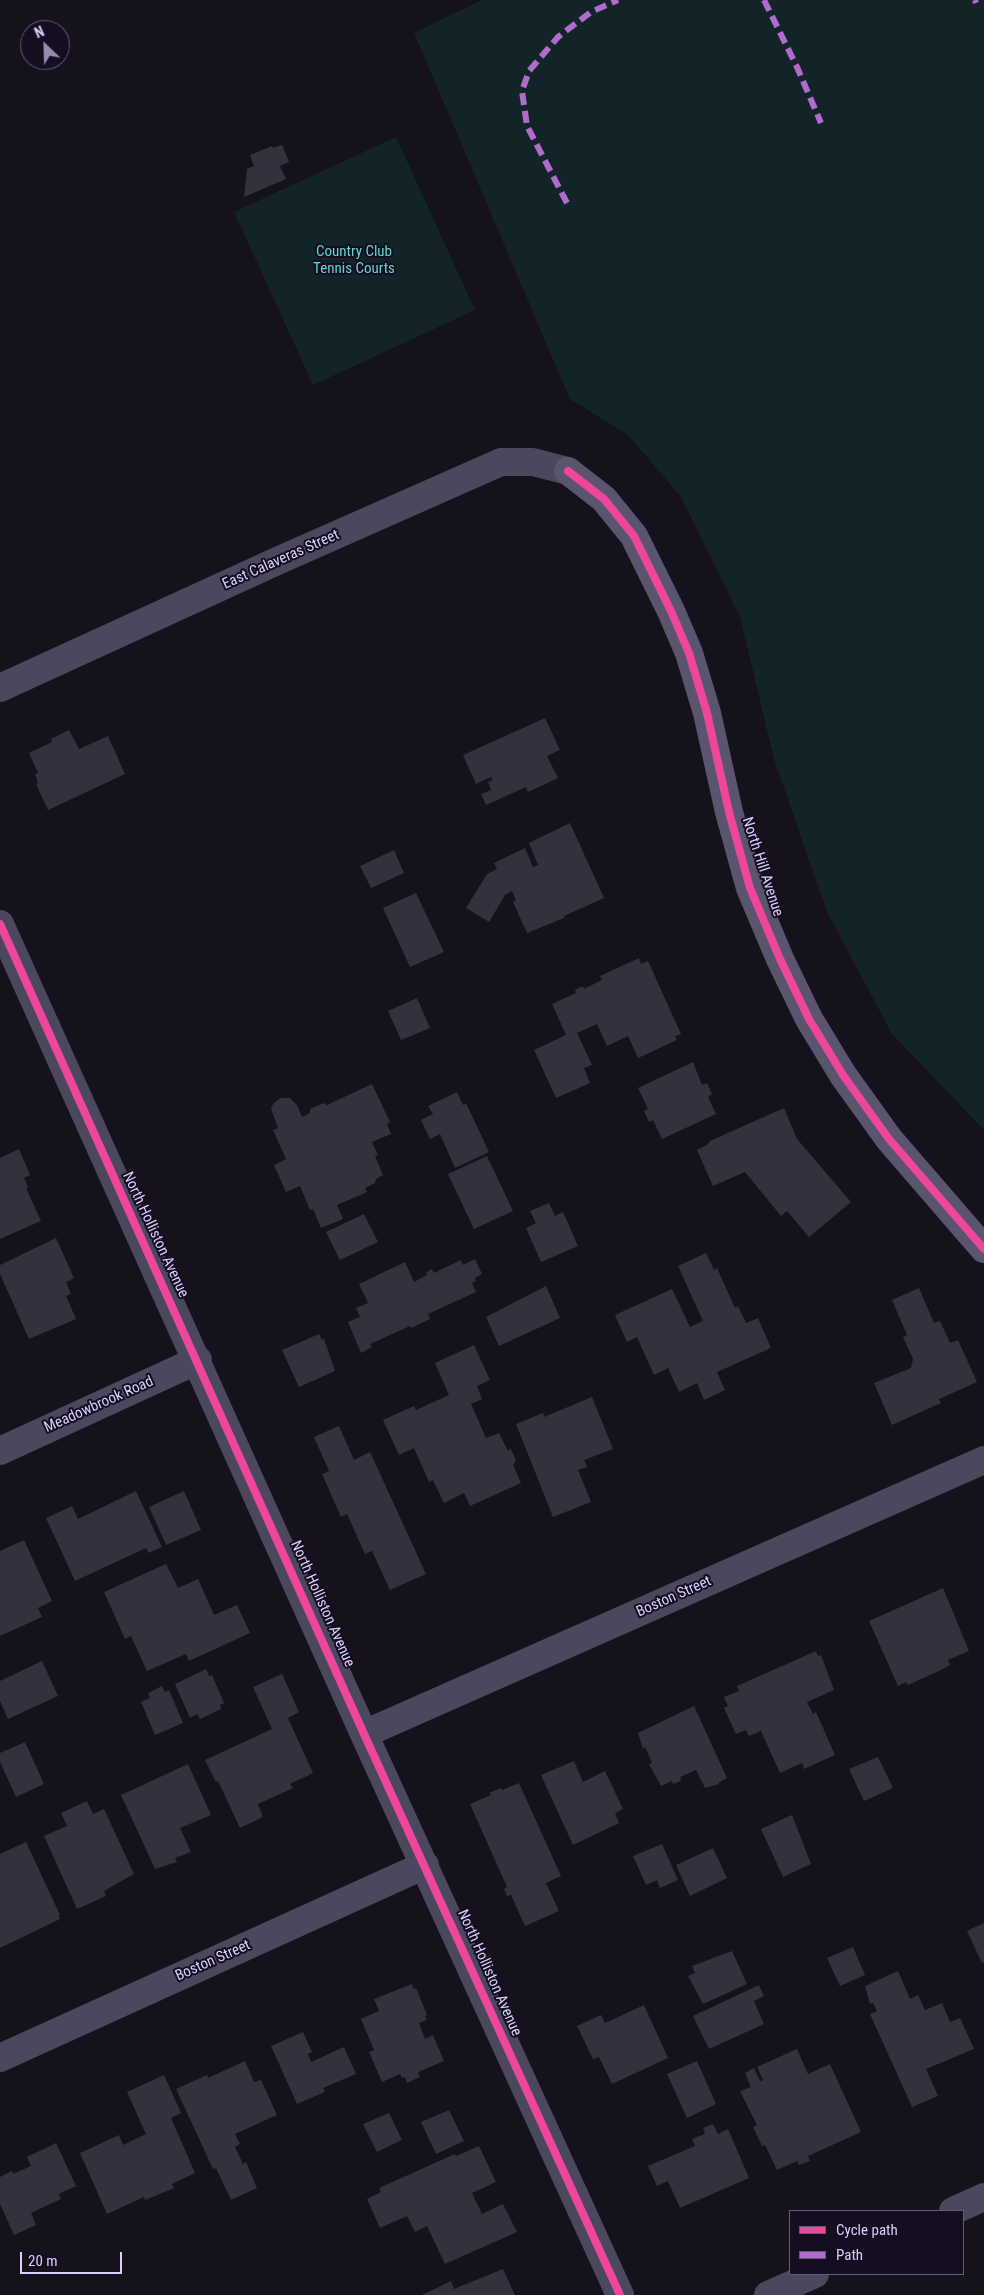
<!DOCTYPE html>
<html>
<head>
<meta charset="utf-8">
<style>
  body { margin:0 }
  #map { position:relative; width:984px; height:2295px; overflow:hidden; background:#15121c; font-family:"Roboto Condensed",sans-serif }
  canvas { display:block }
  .legend { position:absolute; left:789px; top:2210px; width:175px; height:65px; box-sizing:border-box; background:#140e20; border:1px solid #645b78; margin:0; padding:6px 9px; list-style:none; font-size:15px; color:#dccffd }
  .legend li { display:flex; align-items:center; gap:10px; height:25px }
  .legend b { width:25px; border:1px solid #645b78 }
  .north { position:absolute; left:20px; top:20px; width:50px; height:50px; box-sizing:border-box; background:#140e20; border:1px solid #645b78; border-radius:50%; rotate:336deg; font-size:14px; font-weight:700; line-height:20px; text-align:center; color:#dccffd }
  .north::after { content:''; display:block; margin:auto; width:18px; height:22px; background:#968dae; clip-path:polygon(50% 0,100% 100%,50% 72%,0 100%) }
  .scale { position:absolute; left:20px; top:2252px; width:102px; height:22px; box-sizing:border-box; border:2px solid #dccffd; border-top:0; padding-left:6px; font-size:15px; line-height:18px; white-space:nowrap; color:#dccffd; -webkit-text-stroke:4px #140e20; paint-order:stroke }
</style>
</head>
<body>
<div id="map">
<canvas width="984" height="2295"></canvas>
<ul class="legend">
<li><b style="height:6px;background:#ed469a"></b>Cycle path</li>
<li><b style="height:6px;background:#b06ccc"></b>Path</li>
</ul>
<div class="north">N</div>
<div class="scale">20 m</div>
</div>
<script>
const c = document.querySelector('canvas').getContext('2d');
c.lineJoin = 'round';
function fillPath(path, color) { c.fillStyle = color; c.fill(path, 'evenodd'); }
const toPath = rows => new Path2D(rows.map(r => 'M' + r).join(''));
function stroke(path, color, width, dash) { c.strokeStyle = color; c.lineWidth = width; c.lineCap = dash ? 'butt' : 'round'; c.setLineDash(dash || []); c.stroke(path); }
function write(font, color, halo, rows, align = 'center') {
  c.font = font + ' "Roboto Condensed",sans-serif'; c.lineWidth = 4; c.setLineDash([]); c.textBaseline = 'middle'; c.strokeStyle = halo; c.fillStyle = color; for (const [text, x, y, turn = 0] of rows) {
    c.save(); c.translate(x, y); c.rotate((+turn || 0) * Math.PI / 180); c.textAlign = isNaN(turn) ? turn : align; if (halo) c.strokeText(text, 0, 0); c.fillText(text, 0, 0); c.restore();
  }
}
const green = toPath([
  [482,0,984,0,984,1130,892,1034,827,912,774,759,740,617,681,497,628,435,570,399,414,33],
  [396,137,475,310,313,385,234,212]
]);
const building = toPath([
  [282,145,289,162,280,166,286,179,244,197,247,169,254,166,250,155,272,146,273,148],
  [545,718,560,750,547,756,558,778,528,792,526,787,486,805,481,794,491,790,488,782,493,780,491,777,476,784,463,755],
  [69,730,79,749,108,736,125,774,48,810,36,784,38,783,35,774,38,773,29,753,52,742,51,739],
  [570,823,604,898,564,916,564,918,527,933,513,902,516,900,512,891,505,895,489,922,466,908,487,874,497,869,494,863,525,848,533,867,538,865,529,843],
  [394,850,404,873,371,888,360,866],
  [416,893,444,952,410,967,383,908],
  [639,958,641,964,648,961,681,1034,675,1036,677,1040,638,1058,628,1036,607,1046,597,1024,577,1033,592,1065,584,1068,590,1083,556,1098,534,1050,566,1035,552,1004,576,993,575,990,583,986,584,989,602,980,600,976],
  [417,998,430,1028,401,1040,388,1011],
  [693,1062,702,1085,707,1083,712,1094,708,1097,716,1114,662,1139,653,1120,649,1122,644,1111,648,1109,638,1088],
  [372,1084,390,1122,387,1124,391,1134,372,1142,378,1155,375,1156,383,1175,376,1179,375,1183,365,1188,367,1192,337,1205,343,1219,321,1228,313,1209,310,1210,300,1186,286,1192,274,1165,286,1159,273,1130,278,1128,271,1109,273,1104,280,1098,290,1098,297,1105,302,1117,310,1113,310,1109,323,1103,327,1105],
  [457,1092,463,1105,466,1103,489,1152,455,1168,440,1134,430,1139,421,1120,433,1114,428,1106],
  [784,1108,797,1139,851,1202,809,1237,787,1211,781,1216,745,1172,713,1186,697,1150,707,1145,710,1141],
  [19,1149,30,1175,24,1178,28,1187,26,1188,41,1221,0,1239,0,1158],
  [487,1156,513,1211,474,1229,448,1174],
  [549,1203,555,1216,563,1212,578,1246,541,1262,526,1228,536,1223,530,1211],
  [364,1214,378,1242,340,1260,326,1232],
  [56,1238,74,1278,66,1282,71,1294,66,1296,76,1319,29,1339,0,1274,0,1265],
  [706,1253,714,1270,717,1268,735,1308,738,1306,746,1323,758,1318,771,1348,717,1372,725,1390,704,1400,697,1383,679,1392,668,1368,654,1375,637,1337,627,1342,615,1315,672,1289,690,1327,703,1321,678,1266],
  [475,1259,482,1274,475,1278,476,1281,472,1283,476,1292,428,1314,430,1319,411,1328,410,1326,370,1344,372,1347,361,1353,348,1322,360,1317,356,1308,368,1303,359,1284,405,1262,414,1282,427,1275,426,1273,432,1269,434,1273,461,1260,463,1265],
  [546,1286,560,1318,499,1346,486,1317],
  [919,1288,934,1323,940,1321,950,1343,958,1340,977,1382,939,1399,941,1403,892,1425,874,1383,911,1368,913,1359,903,1337,907,1335,892,1300],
  [319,1334,322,1340,324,1339,335,1371,299,1387,282,1350],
  [474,1345,490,1380,477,1386,482,1399,471,1404,486,1438,499,1433,508,1451,511,1449,516,1460,513,1465,521,1483,470,1506,464,1493,444,1503,433,1480,429,1482,414,1448,399,1455,383,1420,414,1406,416,1410,449,1395,435,1363],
  [592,1397,613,1449,584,1460,587,1467,578,1470,591,1502,553,1517,516,1424,543,1413,544,1417],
  [339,1426,354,1460,370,1452,426,1574,390,1590,372,1551,365,1554,347,1514,341,1517,322,1474,329,1471,314,1437],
  [136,1491,162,1547,149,1553,146,1548,75,1581,46,1518,72,1506,78,1519],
  [184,1491,201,1530,166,1545,149,1507],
  [24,1540,52,1601,38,1608,42,1617,0,1636,0,1551],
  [166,1564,178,1588,198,1579,214,1615,237,1605,250,1633,189,1661,186,1654,147,1671,131,1636,125,1639,104,1592],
  [943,1588,969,1651,948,1660,950,1665,939,1671,908,1685,906,1682,898,1686,869,1621],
  [816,1651,818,1656,821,1655,834,1690,807,1702,813,1714,816,1712,835,1755,804,1769,802,1763,780,1773,761,1731,749,1736,746,1730,736,1734,724,1708,728,1706,724,1697,739,1691,737,1686],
  [42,1661,58,1696,8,1719,0,1701,0,1681],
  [206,1669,209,1676,212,1675,224,1703,220,1705,221,1709,200,1719,197,1714,190,1718,175,1684],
  [282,1674,299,1712,288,1718,313,1773,290,1784,293,1788,258,1804,263,1817,240,1828,218,1781,216,1782,205,1760,272,1729,253,1687],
  [162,1686,165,1692,169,1690,183,1723,155,1735,141,1702,150,1698,148,1693],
  [694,1706,727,1778,718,1783,719,1784,705,1788,696,1770,680,1777,681,1781,673,1784,672,1781,661,1786,649,1764,652,1763,645,1747,643,1749,638,1733],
  [25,1742,44,1784,16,1797,0,1762,0,1753],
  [878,1757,893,1788,864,1801,849,1769],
  [574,1761,583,1782,605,1771,623,1809,615,1813,619,1823,573,1845,541,1775],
  [188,1764,211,1815,180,1828,191,1852,175,1858,177,1862,155,1869,121,1795],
  [519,1783,561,1876,546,1883,559,1911,525,1926,511,1895,507,1896,504,1889,507,1887,470,1804,491,1795,489,1793,501,1788,502,1790],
  [87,1801,93,1814,104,1809,134,1874,104,1891,106,1896,77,1909,44,1836,67,1826,61,1813],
  [792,1815,811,1864,783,1877,761,1829],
  [26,1842,60,1915,59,1915,60,1919,0,1948,0,1854],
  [662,1844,678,1880,660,1888,657,1880,646,1885,633,1856],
  [713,1848,727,1878,690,1896,676,1865],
  [984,1923,984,1962,982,1963,967,1931],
  [853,1947,865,1975,840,1986,827,1958],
  [732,1951,747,1984,703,2004,688,1976,695,1973,692,1966],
  [898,1971,910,1999,918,1995,925,2010,942,2003,950,2022,960,2018,974,2049,926,2069,938,2096,912,2107,870,2014,877,2011,873,2003,870,2004,865,1986],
  [412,1984,414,1989,416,1988,427,2015,425,2016,427,2020,419,2023,425,2039,433,2035,444,2061,418,2072,420,2077,407,2083,405,2077,402,2078,400,2074,382,2082,369,2052,374,2050,361,2019,379,2011,374,1999],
  [759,1985,764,1996,754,2001,764,2024,709,2049,693,2016],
  [644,2005,668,2058,612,2084,599,2057,593,2059,577,2026,601,2015,605,2023],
  [303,2032,312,2052,308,2054,311,2062,344,2047,356,2074,323,2088,325,2092,297,2104,271,2046],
  [797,2049,808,2074,830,2064,861,2132,808,2156,810,2161,799,2165,797,2161,777,2170,765,2145,762,2146,753,2127,757,2125,740,2091,751,2087,745,2073,754,2068,760,2081,763,2080,757,2067],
  [245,2061,254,2082,261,2080,277,2115,235,2134,240,2144,235,2147,243,2164,246,2162,257,2188,231,2200,216,2168,213,2169,176,2089,207,2075,208,2078],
  [697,2061,716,2104,687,2118,667,2074],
  [164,2075,181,2113,171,2118,195,2173,172,2184,174,2188,145,2200,144,2197,107,2214,80,2153,119,2135,123,2145,146,2134,127,2092],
  [449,2110,464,2141,436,2154,421,2122],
  [389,2113,402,2140,377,2152,363,2124],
  [713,2124,718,2134,728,2129,749,2178,680,2208,668,2181,657,2186,648,2166,695,2146,692,2139,705,2134,703,2128],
  [56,2143,76,2186,59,2194,61,2199,31,2213,36,2225,14,2235,0,2204,0,2177,12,2171,13,2174,31,2166,27,2157],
  [479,2146,496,2182,472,2193,482,2214,503,2204,517,2232,445,2264,427,2226,415,2232,407,2216,380,2228,367,2199,381,2192,379,2188,455,2154,456,2156],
  [503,2269,515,2295,422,2295,451,2281,454,2289]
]);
const street = toPath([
  [0,688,275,562,501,462,533,462,568,471],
  [0,924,364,1734,620,2295],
  [0,1451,198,1360],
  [364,1734,984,1460],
  [0,2058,425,1865],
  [953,2211,984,2197],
  [768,2295,815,2274]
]);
const secondary = toPath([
  [568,471,604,499,634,536,671,611,689,653,707,713,729,812,750,888,780,959,809,1019,843,1075,889,1139,984,1249]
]);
const quiet = toPath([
  [764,0,797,67,821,123],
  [975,0,976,3],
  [567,203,527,126,522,91,529,71,558,37,591,12,618,0]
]);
const cycleway = toPath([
  [568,471,604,499,634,536,671,611,689,653,707,713,729,812,750,888,780,959,809,1019,843,1075,889,1139,984,1249],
  [0,924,364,1734,620,2295]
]);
const parkNames = [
  ["Country Club",354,252],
  ["Tennis Courts",354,269]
];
const streetNames = [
  ["East Calaveras Street",281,560,-24],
  ["North Hill Avenue",762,867,72],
  ["North Holliston Avenue",155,1235,65],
  ["Meadowbrook Road",99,1405,-24],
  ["Boston Street",674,1597,-24],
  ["North Holliston Avenue",322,1604,66],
  ["Boston Street",213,1961,-24],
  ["North Holliston Avenue",489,1973,66]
];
fillPath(green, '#122428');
fillPath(building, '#35303e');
stroke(street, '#4b475d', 28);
stroke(secondary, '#5b546f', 28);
stroke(quiet, '#b06ccc', 6, [12, 6]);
stroke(cycleway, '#ed469a', 8);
write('15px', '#5fd9d0', '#140e20', parkNames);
write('15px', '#dccffd', '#140e20', streetNames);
</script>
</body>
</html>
